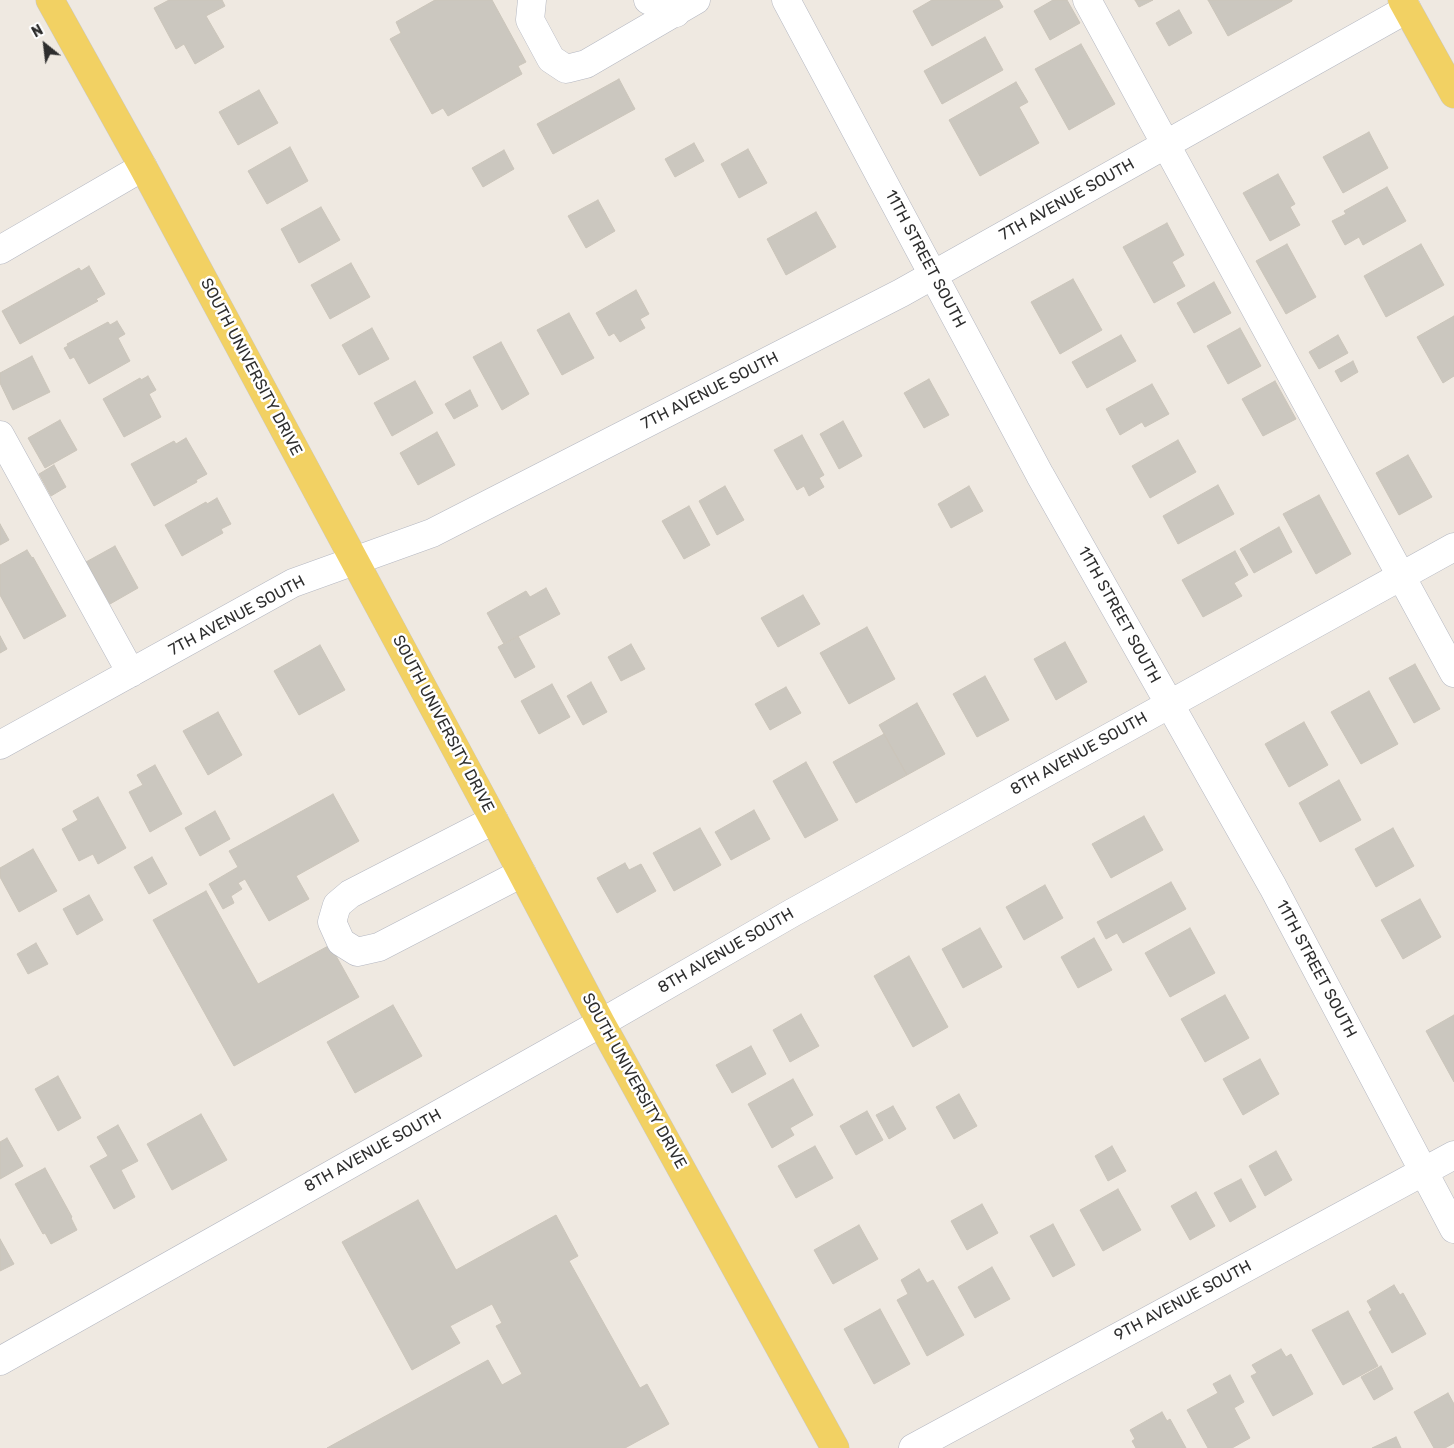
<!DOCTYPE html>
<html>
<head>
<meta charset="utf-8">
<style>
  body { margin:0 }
  #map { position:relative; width:1454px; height:1448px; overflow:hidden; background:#efe9e1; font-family:Rubik,sans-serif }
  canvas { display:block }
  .north { position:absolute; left:20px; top:20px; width:50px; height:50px; -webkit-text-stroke:4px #fff; paint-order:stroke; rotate:331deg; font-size:14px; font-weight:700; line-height:20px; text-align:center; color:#2e2e2e }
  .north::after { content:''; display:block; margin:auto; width:18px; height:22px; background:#2e2e2e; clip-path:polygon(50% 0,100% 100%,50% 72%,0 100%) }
</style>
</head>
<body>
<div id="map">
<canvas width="1454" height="1448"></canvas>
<div class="north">N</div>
</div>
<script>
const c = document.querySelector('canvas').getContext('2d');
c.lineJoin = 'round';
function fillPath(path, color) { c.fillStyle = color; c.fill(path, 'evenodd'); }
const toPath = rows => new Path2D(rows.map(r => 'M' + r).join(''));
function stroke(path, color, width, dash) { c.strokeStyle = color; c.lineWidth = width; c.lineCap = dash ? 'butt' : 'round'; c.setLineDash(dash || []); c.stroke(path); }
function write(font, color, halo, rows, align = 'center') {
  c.font = font + ' Rubik,sans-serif'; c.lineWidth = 5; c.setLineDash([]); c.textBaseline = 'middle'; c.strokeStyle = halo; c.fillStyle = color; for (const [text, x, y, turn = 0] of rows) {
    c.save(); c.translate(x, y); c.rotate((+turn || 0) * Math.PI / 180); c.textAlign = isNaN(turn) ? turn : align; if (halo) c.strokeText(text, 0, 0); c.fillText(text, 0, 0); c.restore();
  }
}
const building = toPath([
  [169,0,222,0,225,6,206,16,224,47,195,64,184,44,176,49,154,8,169,0],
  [435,0,492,0,526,62,518,66,522,74,448,116,443,108,432,114,390,39,401,33,396,22,435,0],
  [932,0,999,0,1003,7,932,46,913,11,932,0],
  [1053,0,1067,0,1080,23,1050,40,1034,11,1053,0],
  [1135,0,1153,0,1139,7,1135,0],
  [1208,0,1292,0,1292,1,1228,36,1208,0],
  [1179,10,1192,33,1169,46,1156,23,1179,10],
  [985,37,1003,70,942,104,924,71,985,37],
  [1081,44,1115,104,1069,130,1035,69,1081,44],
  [619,79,635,109,553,154,537,124,619,79],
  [1016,82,1028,102,1019,107,1039,143,980,176,949,120,1016,82],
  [259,90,278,123,238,145,219,112,259,90],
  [1369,132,1388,168,1343,193,1323,157,1369,132],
  [694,143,704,161,675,177,665,159,694,143],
  [290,147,308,181,267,204,248,171,290,147],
  [748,149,767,183,739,198,721,164,748,149],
  [504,150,514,169,483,187,472,168,504,150],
  [1278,174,1295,204,1290,207,1300,225,1270,241,1243,193,1278,174],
  [1387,187,1406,221,1363,245,1359,237,1345,245,1332,221,1346,214,1344,211,1387,187],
  [598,200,615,231,586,248,568,216,598,200],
  [321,207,340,240,299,263,281,229,321,207],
  [816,212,836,247,786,275,767,239,816,212],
  [1167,223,1184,255,1172,262,1185,286,1154,303,1123,247,1167,223],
  [1287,244,1316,297,1286,314,1256,261,1287,244],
  [1421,244,1444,285,1386,317,1364,276,1421,244],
  [351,263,370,297,330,319,311,285,351,263],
  [89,266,105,294,96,299,98,301,20,344,2,311,79,268,81,271,89,266],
  [1073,279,1102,330,1060,354,1031,302,1073,279],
  [1214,282,1231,313,1194,333,1177,303,1214,282],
  [636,290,649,314,640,319,645,328,620,342,614,333,609,336,596,313,636,290],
  [569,313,594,358,562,375,537,330,569,313],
  [1454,316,1454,376,1443,383,1417,337,1454,316],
  [117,321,125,334,118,338,130,361,89,384,74,357,70,359,64,348,68,346,67,344,108,322,110,325,117,321],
  [372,328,389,359,359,375,342,345,372,328],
  [1240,328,1261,366,1228,384,1207,346,1240,328],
  [1121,335,1136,361,1087,388,1072,362,1121,335],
  [1338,335,1348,353,1319,369,1309,352,1338,335],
  [501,342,529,394,502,410,473,357,501,342],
  [32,356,50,392,13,410,0,383,0,373,32,356],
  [1353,361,1358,372,1341,382,1335,371,1353,361],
  [148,376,156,390,149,394,161,417,124,437,103,399,140,378,141,380,148,376],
  [929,379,949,415,924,428,904,393,929,379],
  [415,381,433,413,392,436,374,403,415,381],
  [1275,381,1296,419,1263,436,1242,399,1275,381],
  [1152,384,1169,414,1145,427,1142,422,1120,435,1106,409,1152,384],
  [470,390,478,406,454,419,445,404,470,390],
  [60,420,77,450,45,468,28,438,60,420],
  [843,421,862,456,839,469,820,434,843,421],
  [437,432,455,465,418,485,400,453,437,432],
  [802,435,824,475,819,478,824,487,809,496,804,486,797,490,774,450,802,435],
  [186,438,207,474,196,480,197,482,154,506,131,464,174,441,176,444,186,438],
  [1178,440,1196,472,1150,498,1132,466,1178,440],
  [1408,455,1432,497,1399,515,1376,473,1408,455],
  [54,465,66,487,51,496,39,474,54,465],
  [1218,485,1234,514,1178,544,1163,516,1218,485],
  [725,486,744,520,717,535,699,501,725,486],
  [969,486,983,511,951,528,938,504,969,486],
  [1319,495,1351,554,1316,574,1283,514,1319,495],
  [217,498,231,524,221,529,223,533,182,556,165,525,206,502,207,504,217,498],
  [689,506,710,545,684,559,662,521,689,506],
  [0,524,9,540,0,545,0,524],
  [1279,527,1292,552,1254,573,1240,549,1279,527],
  [115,546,138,588,110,604,86,562,115,546],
  [27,550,32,558,33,557,66,616,24,639,0,595,0,565,27,550],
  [1235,551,1248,575,1234,583,1242,596,1203,617,1182,580,1235,551],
  [546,588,560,614,504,644,487,613,526,591,530,597,546,588],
  [803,595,820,624,778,647,761,618,803,595],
  [867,627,895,679,849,704,820,653,867,627],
  [0,636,7,649,0,653,0,636],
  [518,636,535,667,515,678,498,647,518,636],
  [1065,642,1087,682,1056,700,1034,659,1065,642],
  [631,644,645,669,621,681,608,657,631,644],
  [320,645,345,690,299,715,274,671,320,645],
  [1415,664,1440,709,1414,723,1389,678,1415,664],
  [985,676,1009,720,977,737,953,694,985,676],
  [591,682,607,712,583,725,567,696,591,682],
  [552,684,570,717,539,734,521,701,552,684],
  [786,687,801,713,770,730,755,704,786,687],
  [1369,691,1398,744,1361,764,1331,712,1369,691],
  [917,703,945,754,907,775,879,725,917,703],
  [218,712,242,755,208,775,183,731,218,712],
  [1304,722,1328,765,1289,787,1265,744,1304,722],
  [884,734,907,775,856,803,833,762,884,734],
  [806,762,838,820,805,838,773,781,806,762],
  [155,765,182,814,150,832,129,792,143,785,137,775,155,765],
  [1339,780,1361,820,1320,842,1299,803,1339,780],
  [333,794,359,841,296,876,309,899,269,921,245,879,238,883,242,889,231,896,234,903,223,909,209,884,238,867,229,851,333,794],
  [98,797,126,848,98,864,93,854,79,861,62,829,78,820,73,811,98,797],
  [754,810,770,839,731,860,715,832,754,810],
  [215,811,230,839,200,856,185,828,215,811],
  [1144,816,1163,850,1111,878,1092,844,1144,816],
  [700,828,721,865,674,891,653,853,700,828],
  [1393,828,1414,866,1376,887,1355,849,1393,828],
  [33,849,57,891,19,912,0,877,0,868,33,849],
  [152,857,167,884,149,894,134,867,152,857],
  [625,863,629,870,641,864,656,891,617,913,597,878,625,863],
  [1171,882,1186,909,1123,943,1117,933,1106,939,1097,922,1171,882],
  [1045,885,1063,918,1024,940,1006,907,1045,885],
  [206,891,258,984,330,945,359,997,234,1066,153,920,206,891],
  [89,895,103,920,77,935,63,909,89,895],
  [1420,899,1441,937,1403,959,1381,920,1420,899],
  [980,928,1002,967,963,988,942,949,980,928],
  [1190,928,1215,973,1170,997,1145,953,1190,928],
  [1094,938,1112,970,1078,988,1061,957,1094,938],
  [36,943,48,964,28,974,17,954,36,943],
  [909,956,948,1027,913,1047,874,976,909,956],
  [1225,995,1249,1038,1205,1062,1181,1019,1225,995],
  [393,1005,422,1056,355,1093,327,1042,393,1005],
  [801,1014,819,1046,790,1062,773,1030,801,1014],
  [1454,1015,1454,1082,1426,1031,1454,1015],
  [751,1046,766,1074,732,1093,716,1065,751,1046],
  [1260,1059,1279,1094,1243,1115,1223,1079,1260,1059],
  [58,1076,81,1118,58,1131,35,1089,58,1076],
  [793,1079,813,1115,790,1128,794,1135,772,1148,748,1104,793,1079],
  [959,1094,977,1126,954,1139,936,1107,959,1094],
  [893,1106,906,1129,889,1139,876,1115,893,1106],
  [867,1111,883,1140,856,1155,840,1126,867,1111],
  [201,1114,227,1160,172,1190,147,1144,201,1114],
  [118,1125,138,1161,121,1170,135,1197,114,1209,90,1166,108,1156,97,1137,118,1125],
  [7,1138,23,1166,0,1179,0,1142,7,1138],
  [815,1146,833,1178,796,1198,778,1166,815,1146],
  [1112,1146,1126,1171,1108,1181,1095,1156,1112,1146],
  [1276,1151,1292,1180,1265,1196,1249,1166,1276,1151],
  [45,1168,72,1217,71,1218,77,1230,51,1244,45,1233,43,1234,15,1184,45,1168],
  [1241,1179,1256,1207,1230,1222,1214,1193,1241,1179],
  [1118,1189,1141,1230,1103,1251,1080,1210,1118,1189],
  [1196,1192,1215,1226,1190,1240,1171,1206,1196,1192],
  [418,1200,456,1270,556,1215,578,1256,569,1261,640,1388,647,1384,669,1424,625,1448,327,1448,488,1360,502,1385,522,1374,496,1326,502,1323,492,1304,450,1326,460,1343,412,1370,342,1242,418,1200],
  [982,1204,998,1233,967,1250,951,1221,982,1204],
  [1053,1224,1075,1265,1053,1277,1030,1236,1053,1224],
  [859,1225,878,1259,833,1284,814,1250,859,1225],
  [0,1239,14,1264,0,1271,0,1239],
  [992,1267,1010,1299,975,1318,958,1287,992,1267],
  [919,1269,927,1283,933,1280,964,1335,927,1356,897,1300,908,1294,901,1280,919,1269],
  [1394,1285,1400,1295,1403,1293,1426,1334,1392,1353,1369,1312,1372,1310,1367,1301,1394,1285],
  [880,1309,910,1364,874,1384,844,1329,880,1309],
  [1348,1311,1378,1366,1343,1385,1312,1330,1348,1311],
  [1281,1349,1286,1357,1291,1354,1313,1394,1273,1416,1251,1376,1257,1373,1252,1365,1281,1349],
  [1381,1366,1393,1389,1374,1400,1361,1377,1381,1366],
  [1230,1375,1244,1402,1234,1408,1250,1438,1232,1448,1208,1448,1187,1410,1218,1393,1213,1384,1230,1375],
  [1448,1393,1454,1404,1454,1443,1445,1448,1434,1448,1414,1412,1448,1393],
  [1162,1412,1167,1421,1170,1419,1186,1448,1136,1448,1132,1441,1135,1439,1130,1430,1162,1412],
  [1396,1437,1401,1448,1372,1448,1396,1437]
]);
const minor = toPath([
  [532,0,530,20,551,59,566,69,586,64,696,0],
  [648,0,676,13],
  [786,0,1040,475,1273,887,1454,1229],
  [1087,0,1454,673],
  [0,250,143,167],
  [0,435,131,673],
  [0,745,293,583,432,533,901,293,1407,9],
  [494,820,350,894,337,905,332,922,341,942,357,952,379,947,522,873],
  [0,1361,601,1023,792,913,1454,547],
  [913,1448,1454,1155]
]);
const major = toPath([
  [50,0,143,167,494,820,601,1023,835,1448],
  [1402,0,1454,94]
]);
const streetNames = [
  ["7TH AVENUE SOUTH",1067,200,-29],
  ["11TH STREET SOUTH",925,259,62],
  ["SOUTH UNIVERSITY DRIVE",251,367,62],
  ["7TH AVENUE SOUTH",710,391,-27],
  ["11TH STREET SOUTH",1119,615,61],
  ["7TH AVENUE SOUTH",237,616,-28],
  ["SOUTH UNIVERSITY DRIVE",443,724,62],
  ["8TH AVENUE SOUTH",1079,754,-29],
  ["8TH AVENUE SOUTH",726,951,-30],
  ["11TH STREET SOUTH",1316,969,62],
  ["SOUTH UNIVERSITY DRIVE",634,1081,61],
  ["8TH AVENUE SOUTH",373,1151,-29],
  ["9TH AVENUE SOUTH",1183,1301,-28]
];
fillPath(building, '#cbc7bf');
stroke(building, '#cbc5ba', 1);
stroke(minor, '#b4b7c1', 29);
stroke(major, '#c9c9c9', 29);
stroke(minor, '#fff', 28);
stroke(major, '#f2d163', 28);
write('16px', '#2e2e2e', '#fff', streetNames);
</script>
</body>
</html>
